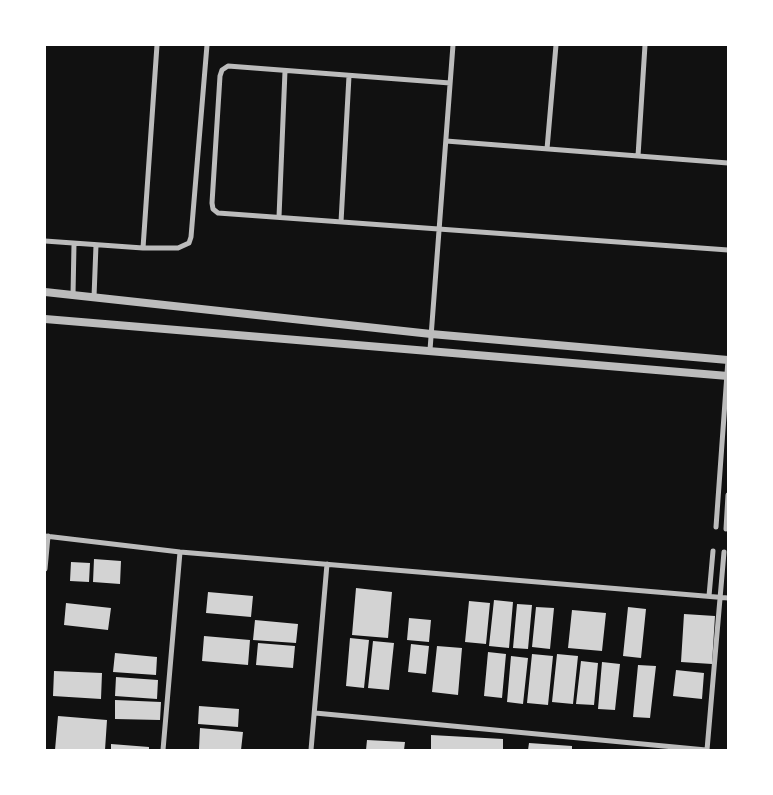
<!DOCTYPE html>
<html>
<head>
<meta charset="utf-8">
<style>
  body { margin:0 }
  #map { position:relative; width:773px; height:795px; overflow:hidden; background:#111; font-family:Jost,sans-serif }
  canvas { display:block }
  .frame { position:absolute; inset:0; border:46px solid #fff; pointer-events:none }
</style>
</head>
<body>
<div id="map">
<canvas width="773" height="795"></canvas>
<div class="frame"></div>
</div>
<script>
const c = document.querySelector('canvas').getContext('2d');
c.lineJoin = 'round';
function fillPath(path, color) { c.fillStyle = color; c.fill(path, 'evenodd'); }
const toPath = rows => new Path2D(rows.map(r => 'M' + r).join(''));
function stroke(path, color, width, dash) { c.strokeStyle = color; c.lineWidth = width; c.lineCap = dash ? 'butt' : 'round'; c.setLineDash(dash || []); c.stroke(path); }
const building = toPath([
  [94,559,121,561,120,584,93,582],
  [71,562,90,563,89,582,70,581],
  [356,588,392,592,388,638,352,635],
  [208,592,253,596,251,617,206,613],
  [494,600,513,602,509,648,489,646],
  [469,601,490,603,486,644,465,642],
  [66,603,111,608,108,630,64,625],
  [517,604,532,605,528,649,513,648],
  [536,607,554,608,550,649,532,647],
  [628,607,646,609,641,658,623,656],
  [572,610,606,613,602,651,568,648],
  [684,614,715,616,712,664,681,662],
  [409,618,431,620,429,642,407,640],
  [255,620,298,624,296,643,253,640],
  [204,636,250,640,248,665,202,661],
  [350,638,369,640,364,688,346,686],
  [373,641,394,643,389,690,368,688],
  [258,643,295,646,293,668,256,665],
  [411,644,429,646,426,674,408,672],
  [437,646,462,648,458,695,432,692],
  [488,652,506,654,502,698,484,696],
  [115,653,157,657,156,675,113,672],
  [532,654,553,656,548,705,527,703],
  [557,654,578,656,573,704,552,702],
  [511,656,528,658,523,704,507,702],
  [581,661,598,663,594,705,576,704],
  [602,662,620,664,615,710,598,709],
  [638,665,656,666,650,718,633,717],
  [676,670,704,673,702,699,673,696],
  [54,671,102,673,101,699,53,696],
  [116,677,158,680,157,699,115,696],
  [115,700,161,702,160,720,115,719],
  [199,706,239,709,238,727,198,724],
  [58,716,107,720,105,750,55,750],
  [200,728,243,732,241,750,199,749],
  [431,735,503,739,503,750,431,750],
  [367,740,405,742,404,750,366,750],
  [529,743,572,746,572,750,528,750],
  [111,744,149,747,149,750,111,750]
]);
const minor = toPath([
  [450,83,228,66,222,70,220,76,212,203,213,209,218,213,728,250],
  [446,141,728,163],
  [547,149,556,45],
  [638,156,645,45],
  [279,217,285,71],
  [341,222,349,76],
  [45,241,143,248,178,248,189,243,191,237,207,45],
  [143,248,157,45],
  [73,295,74,244],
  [94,297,96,245],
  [430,350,453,45],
  [716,527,728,360],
  [726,529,728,495],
  [45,536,180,552,728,598],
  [45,569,48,536],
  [709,596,713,551],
  [315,713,706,750],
  [163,750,180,552],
  [311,750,327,564],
  [707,750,724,552]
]);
const tertiary = toPath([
  [45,292,431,334,728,360],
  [45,319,728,376]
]);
fillPath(building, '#d3d3d3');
stroke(minor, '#bcbcbc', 5);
stroke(tertiary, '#bcbcbc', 8);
</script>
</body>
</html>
